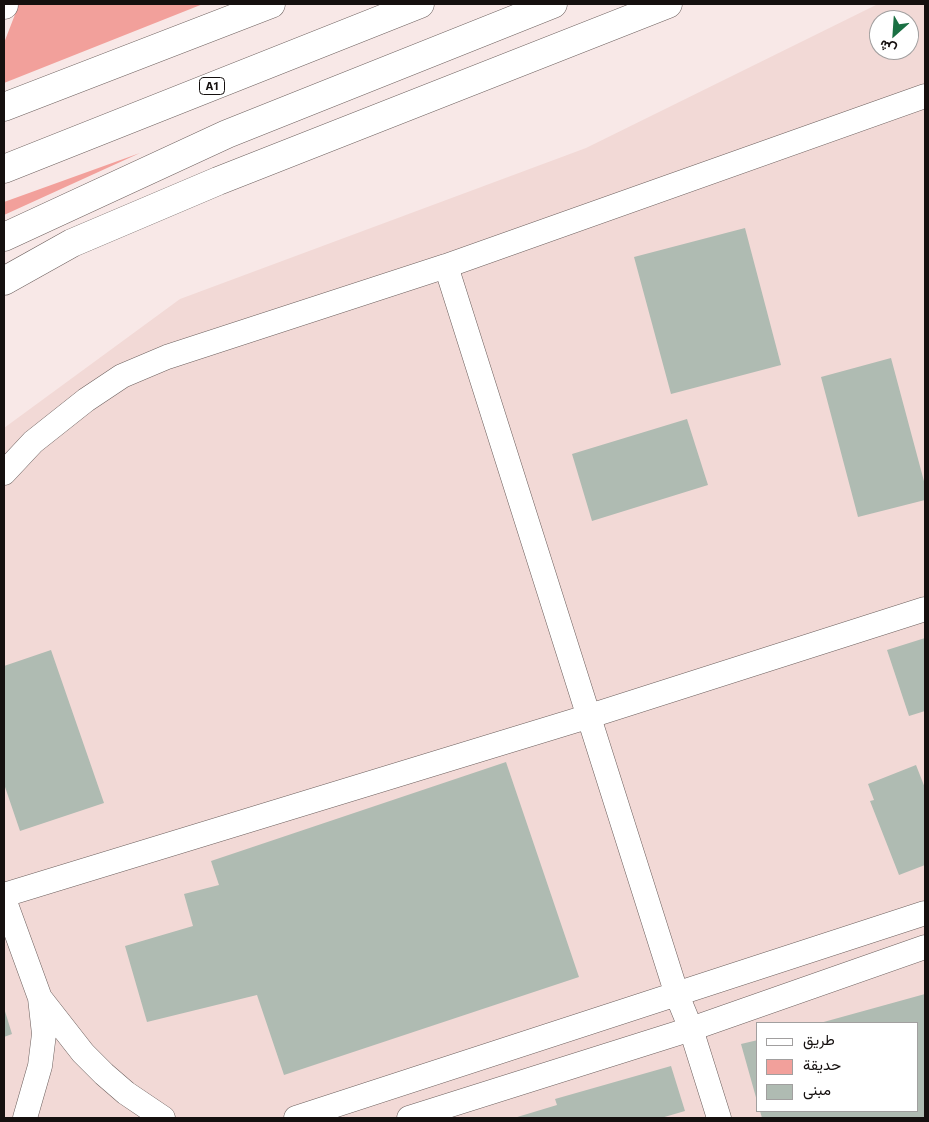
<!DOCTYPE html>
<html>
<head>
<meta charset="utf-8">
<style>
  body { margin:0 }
  #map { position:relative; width:929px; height:1122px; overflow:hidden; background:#f8e8e7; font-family:Commissioner,Vazirmatn,sans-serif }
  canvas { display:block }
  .frame { position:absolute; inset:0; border:5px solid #15100f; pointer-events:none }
  .legend { position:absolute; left:756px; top:1022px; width:162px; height:90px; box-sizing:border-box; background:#fff; border:1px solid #a19f9f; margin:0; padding:6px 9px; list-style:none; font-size:15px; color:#15100f }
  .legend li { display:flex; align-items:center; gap:10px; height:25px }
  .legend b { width:25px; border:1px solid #a19f9f }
  .north { position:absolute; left:869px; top:10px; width:50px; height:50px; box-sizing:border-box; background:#fff; border:1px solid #a19f9f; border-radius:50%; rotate:206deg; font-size:14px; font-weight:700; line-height:20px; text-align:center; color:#15100f }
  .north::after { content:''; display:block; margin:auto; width:18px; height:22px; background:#1a7043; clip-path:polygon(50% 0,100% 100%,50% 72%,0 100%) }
</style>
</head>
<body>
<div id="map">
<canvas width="929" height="1122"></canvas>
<div class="frame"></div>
<ul class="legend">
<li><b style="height:6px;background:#fff"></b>طريق</li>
<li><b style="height:14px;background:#f2a09b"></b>حديقة</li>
<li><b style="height:14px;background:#afbbb2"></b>مبنى</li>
</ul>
<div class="north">ش</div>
</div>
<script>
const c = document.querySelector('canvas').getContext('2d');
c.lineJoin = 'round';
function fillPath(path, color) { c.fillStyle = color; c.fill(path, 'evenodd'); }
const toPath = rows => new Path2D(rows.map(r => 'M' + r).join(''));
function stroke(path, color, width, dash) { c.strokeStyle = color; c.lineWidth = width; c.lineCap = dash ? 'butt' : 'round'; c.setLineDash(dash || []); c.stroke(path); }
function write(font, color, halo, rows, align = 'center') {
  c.font = font + ' Commissioner,sans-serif'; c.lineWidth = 4; c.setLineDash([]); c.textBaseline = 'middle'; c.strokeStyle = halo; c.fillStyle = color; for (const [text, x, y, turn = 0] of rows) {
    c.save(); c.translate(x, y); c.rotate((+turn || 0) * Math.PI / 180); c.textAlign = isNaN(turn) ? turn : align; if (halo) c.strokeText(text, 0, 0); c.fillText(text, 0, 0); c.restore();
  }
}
const built = toPath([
  [878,4,925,4,925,1118,4,1118,4,428,180,299,586,148],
  [879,20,909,20,909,50,879,50],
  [758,1023,918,1023,918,1111,758,1111]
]);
const green = toPath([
  [19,4,203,4,4,83,4,43],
  [140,153,4,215,4,202]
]);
const building = toPath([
  [745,228,781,365,671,394,634,257],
  [891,358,925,485,925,500,858,517,821,377],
  [687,419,708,485,592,521,572,454],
  [925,638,925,711,909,716,887,650],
  [51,650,104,803,20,831,4,784,4,666],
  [506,762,579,977,284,1075,257,995,147,1022,125,946,193,926,184,894,219,885,211,861],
  [916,765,925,788,925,865,899,875,870,801,874,800,868,784],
  [925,994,925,1118,762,1118,760,1111,918,1111,918,1023,820,1023],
  [4,1008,12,1034,4,1037],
  [758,1040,758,1101,757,1101,741,1044],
  [671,1066,685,1111,661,1118,514,1118,557,1105,555,1099]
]);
const minor = toPath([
  [446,266,677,995,691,1029,719,1118],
  [4,473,33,442,86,400,122,376,167,357,446,266,925,96],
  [4,895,590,716,925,609],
  [4,899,40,998,44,1034,40,1066,25,1118],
  [40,998,83,1053,104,1074,126,1093,163,1118],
  [296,1118,925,913],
  [409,1118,691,1029,925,947]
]);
const highway = toPath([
  [4,5,4,4],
  [4,107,271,4],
  [4,169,420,4],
  [4,237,227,134,553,4],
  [4,281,72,243,218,181,668,4]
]);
const shields = [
  [212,86,25]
];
const shieldNames = [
  ["A1",212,86]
];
fillPath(built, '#f2d9d6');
fillPath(green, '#f2a09b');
fillPath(building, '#afbbb2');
stroke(minor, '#6d605e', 25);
stroke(highway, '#6d605e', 29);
stroke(minor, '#fff', 24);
stroke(highway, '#fff', 28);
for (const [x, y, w] of shields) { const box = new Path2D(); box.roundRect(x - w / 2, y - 8.5, w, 17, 4); c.fillStyle = '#fff'; c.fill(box); stroke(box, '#15100f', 1); }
write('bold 11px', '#15100f', null, shieldNames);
</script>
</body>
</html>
